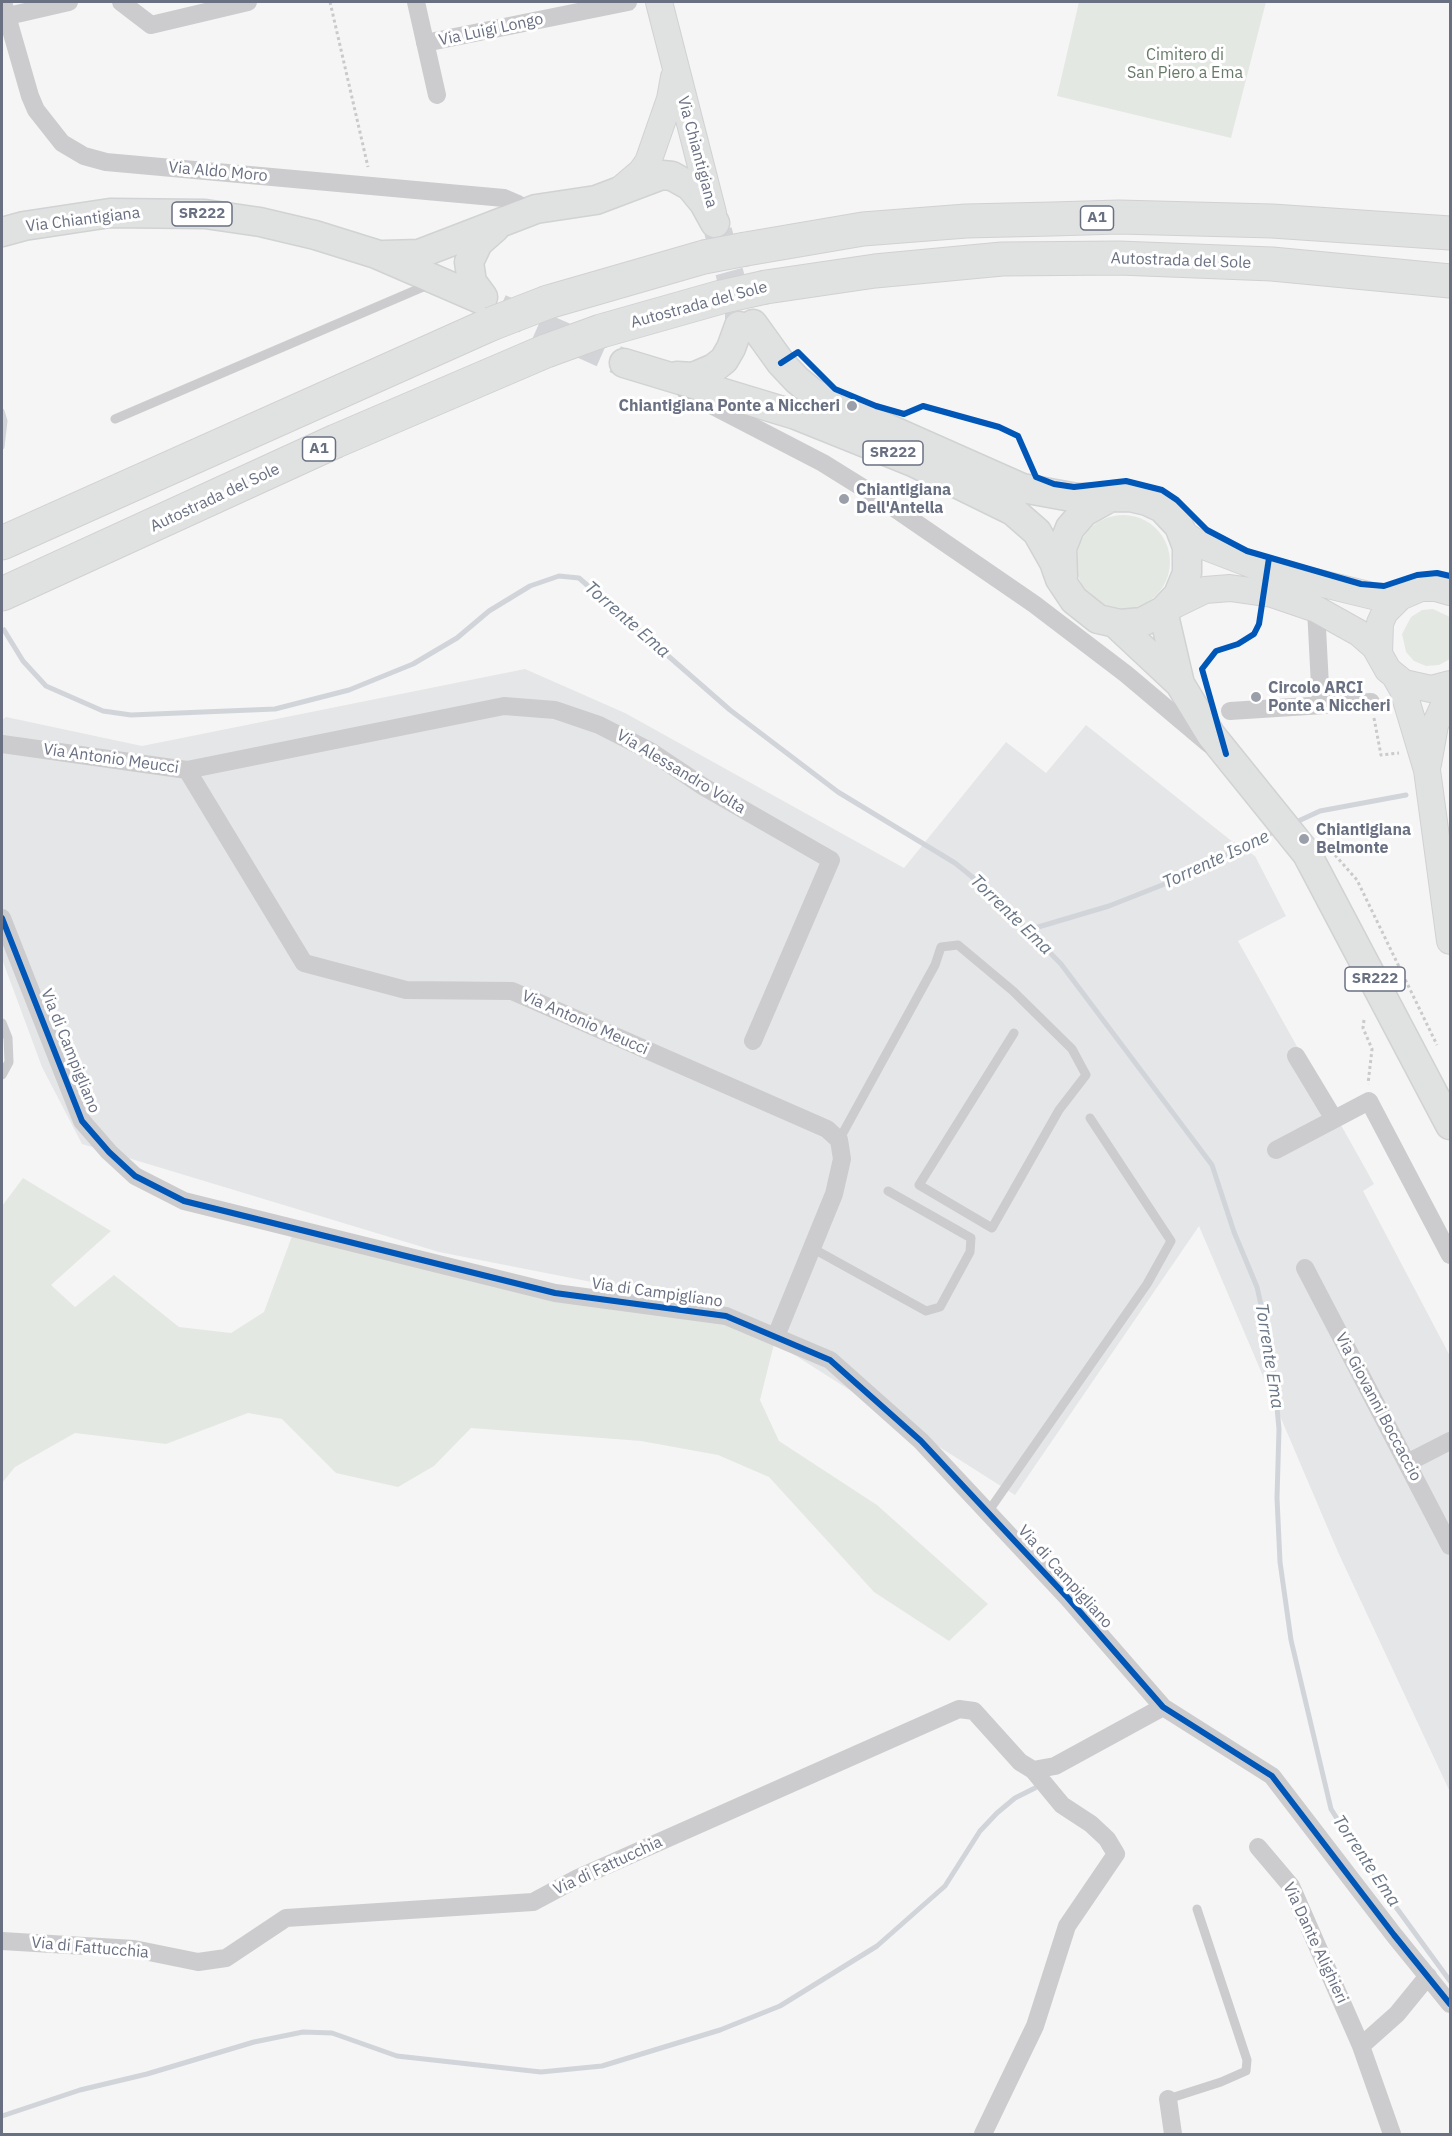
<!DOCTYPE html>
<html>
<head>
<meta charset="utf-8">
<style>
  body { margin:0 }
  #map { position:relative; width:1452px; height:2136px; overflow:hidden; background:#f5f5f5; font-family:"IBM Plex Sans",sans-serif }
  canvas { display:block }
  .frame { position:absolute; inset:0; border:3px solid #697082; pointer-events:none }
</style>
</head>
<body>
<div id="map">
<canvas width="1452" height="2136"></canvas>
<div class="frame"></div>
</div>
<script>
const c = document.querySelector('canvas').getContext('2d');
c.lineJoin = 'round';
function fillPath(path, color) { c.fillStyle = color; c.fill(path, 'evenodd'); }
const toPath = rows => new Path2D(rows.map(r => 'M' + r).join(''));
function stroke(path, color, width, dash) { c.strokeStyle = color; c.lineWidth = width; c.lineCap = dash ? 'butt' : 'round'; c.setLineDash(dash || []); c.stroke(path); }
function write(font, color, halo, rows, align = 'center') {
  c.font = font + ' "IBM Plex Sans",sans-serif'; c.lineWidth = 6; c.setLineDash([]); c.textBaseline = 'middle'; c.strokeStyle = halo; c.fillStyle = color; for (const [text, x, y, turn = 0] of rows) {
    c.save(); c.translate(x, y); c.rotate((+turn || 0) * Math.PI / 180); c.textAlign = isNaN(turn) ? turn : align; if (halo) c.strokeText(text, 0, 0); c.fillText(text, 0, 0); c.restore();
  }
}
const built = toPath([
  [525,669,625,713,904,868,1006,742,1046,773,1086,725,1229,839,1255,856,1286,916,1238,941,1374,1184,1363,1191,1450,1356,1450,1792,1338,1552,1199,1226,1015,1495,719,1307,439,1252,82,1144,42,1067,2,959,2,720,6,717,142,746]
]);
const green = toPath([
  [1079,2,1266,2,1231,138,1057,96],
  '1076 562a47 47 0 1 1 94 0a47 47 0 1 1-94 0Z',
  [1433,609,1450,617,1450,659,1439,665,1426,666,1414,661,1406,652,1402,634,1411,617,1422,610],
  [23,1178,111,1231,51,1285,75,1307,114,1275,179,1327,231,1333,264,1312,295,1228,776,1336,760,1400,779,1441,877,1505,988,1604,949,1641,874,1592,769,1477,718,1455,641,1441,471,1428,434,1466,398,1487,336,1473,282,1419,248,1413,166,1444,75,1433,15,1467,2,1483,2,1206]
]);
const stream = toPath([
  [2,411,5,421,2,447],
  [4,630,23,661,46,686,103,711,131,715,275,709,349,690,413,664,457,638,489,611,530,586,559,576,579,578,730,710,838,792,955,863,992,893,1061,964,1212,1165,1234,1232,1257,1287,1272,1354,1279,1429,1277,1498,1280,1562,1291,1640,1331,1809,1371,1873,1450,1981],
  [1294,823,1320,811,1406,795],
  [1028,930,1109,906,1185,876,1277,830],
  [2,2116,80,2090,147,2074,254,2042,303,2032,332,2033,397,2056,541,2072,602,2066,720,2030,780,2006,877,1946,945,1886,980,1831,997,1813,1015,1798,1035,1788]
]);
const primaryTunnel = toPath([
  [718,231,739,308,739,326],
  [500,308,624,363]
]);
const path = toPath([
  [330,2,368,167],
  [1374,718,1381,755,1399,753],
  [1335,855,1357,880,1437,1045],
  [1364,1020,1363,1028,1372,1049,1368,1084]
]);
const lane = toPath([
  [115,419,430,284],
  [2,1023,8,1038,9,1062,2,1075],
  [839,1140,935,965,941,947,958,945,1013,991,1072,1049,1086,1075,1059,1110,992,1228,919,1185,1014,1033],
  [812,1248,926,1311,940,1307,970,1252,971,1238,888,1191],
  [988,1512,1147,1284,1171,1241,1090,1118],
  [1168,2099,1221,2082,1246,2071,1247,2060,1197,1909]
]);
const street = toPath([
  [3,2,30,96,36,110,62,143,84,156,106,162,504,198,518,204,520,210,517,216],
  [121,2,151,25,248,2],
  [416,2,437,95],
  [8,16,69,2],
  [425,43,628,2],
  [686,392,823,463,884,501,1034,604,1126,674,1209,744],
  [1316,609,1321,705],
  [1230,711,1371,702],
  [2,744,187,770,304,963,406,990,512,991,827,1129,839,1140,842,1159,834,1194,776,1336],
  [187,770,504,706,555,710,599,725,650,751,704,787,831,860,753,1041],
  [2,918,82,1121,109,1152,135,1176,184,1201,555,1293,726,1316,830,1360,921,1441,1067,1597,1163,1707,1272,1776,1394,1935,1450,2004],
  [1296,1056,1334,1119],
  [1276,1150,1369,1101,1450,1255],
  [1305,1268,1450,1546],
  [1407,1463,1450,1441],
  [1033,1770,1055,1766,1163,1707],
  [1258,1847,1291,1886,1361,2046],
  [2,1941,134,1949,198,1962,226,1958,286,1918,533,1902,578,1878,959,1709,974,1711,1020,1762,1033,1770,1062,1805,1091,1824,1107,1839,1116,1854,1067,1926,1035,2026,983,2134],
  [1168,2099,1173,2134],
  [1392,2134,1361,2046,1397,2014,1428,1976]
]);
const secondary = toPath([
  [659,2,713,213],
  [621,189,641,172,648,162,670,99,674,77],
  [1177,523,1186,536,1201,545,1266,570,1377,597,1400,597],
  [1166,609,1205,590,1230,588,1272,594,1316,609,1359,633,1375,647,1388,670,1404,683,1431,689,1450,684],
  [1379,654,1380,623,1385,612,1400,597,1421,588,1436,588,1450,592],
  [1395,676,1403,690,1427,770,1450,941],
  [1428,764,1435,725,1450,692]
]);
const primary = toPath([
  [2,232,24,226,110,213,205,214,260,222,315,235,376,254,480,299],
  [384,255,419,254,536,209,596,200,662,175,672,176,690,186,704,203,715,223],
  [483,297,472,282,469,262,478,243,495,228],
  [624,363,796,415,913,462,1013,511,1037,532,1054,562,1060,579,1074,600,1098,619,1120,624,1142,622,1163,611,1178,595,1187,573,1187,547,1179,526,1162,508,1147,501,1130,497,1077,498,1022,488,844,409,813,393,797,380,781,363,753,324],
  [677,376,693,377,714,368,724,360,731,348,739,326],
  [1063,576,1062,548,1070,528,1084,512,1109,498],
  [1163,611,1180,684,1211,735,1307,854,1450,1125],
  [1116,624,1178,682]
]);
const highway = toPath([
  [746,249,863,229,966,221,1052,219,1119,217,1272,221,1450,233],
  [766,287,875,271,1002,259,1119,258,1272,264,1450,281],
  [548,302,704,257],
  [601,331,721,297],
  [2,543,491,324],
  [2,594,336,441,546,351]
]);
const highwayBridge = toPath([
  [704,257,746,249],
  [721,297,766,287],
  [491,324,548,302],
  [546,351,601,331]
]);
const cycleway = toPath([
  [781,363,798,352,835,389,876,406,904,414,923,406,999,427,1018,436,1036,477,1054,484,1074,487,1126,481,1162,490,1177,500,1207,530,1247,551,1361,584,1384,586,1417,575,1437,573,1450,576],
  [1226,754,1202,669,1216,651,1238,644,1254,634,1259,624,1269,558],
  [2,918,82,1121,109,1152,135,1176,184,1201,555,1293,726,1316,830,1360,921,1441,1067,1597,1163,1707,1272,1776,1394,1935,1450,2004]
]);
const markers = [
  [852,406,6,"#9a9faa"],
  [844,499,6,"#9a9faa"],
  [1256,697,6,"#9a9faa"],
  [1304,839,6,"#9a9faa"]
];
const shields = [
  [202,214,60],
  [1097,218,33],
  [319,449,33],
  [893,453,60],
  [1375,979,60]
];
const shieldNames = [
  ["SR222",202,214],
  ["A1",1097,218],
  ["A1",319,449],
  ["SR222",893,453],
  ["SR222",1375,979]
];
const streetNames = [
  ["Via Luigi Longo",491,30,-12],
  ["Via Chiantigiana",697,152,75],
  ["Via Aldo Moro",218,172,5],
  ["Via Chiantigiana",83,220,-7],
  ["Autostrada del Sole",1181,261,2],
  ["Autostrada del Sole",699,305,-15],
  ["Autostrada del Sole",215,498,-25],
  ["Via Antonio Meucci",111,759,8],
  ["Via Alessandro Volta",681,772,31],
  ["Via Antonio Meucci",585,1023,24],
  ["Via di Campigliano",70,1051,68],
  ["Via di Campigliano",657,1293,8],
  ["Via Giovanni Boccaccio",1378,1407,62],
  ["Via di Campigliano",1065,1577,48],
  ["Via di Fattucchia",608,1866,-25],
  ["Via Dante Alighieri",1315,1943,65],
  ["Via di Fattucchia",90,1948,5]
];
const parkNames = [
  ["Cimitero di",1185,55],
  ["San Piero a Ema",1185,73]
];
const poiNames = [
  ["Chiantigiana Ponte a Niccheri",840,406,"right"],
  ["Chiantigiana",856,490],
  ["Dell'Antella",856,508],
  ["Circolo ARCI",1268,688],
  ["Ponte a Niccheri",1268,706],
  ["Chiantigiana",1316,830],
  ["Belmonte",1316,848]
];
const waterNames = [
  ["Torrente Ema",627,620,41],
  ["Torrente Isone",1216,860,-25],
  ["Torrente Ema",1011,915,44],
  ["Torrente Ema",1269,1356,81],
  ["Torrente Ema",1366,1861,56]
];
fillPath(built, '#e5e6e7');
fillPath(green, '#e4e8e3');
stroke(stream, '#d1d4d9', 5);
stroke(primaryTunnel, '#d2d4d8', 28, [28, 14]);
stroke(secondary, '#d1d1d3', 28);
stroke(primary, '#d1d2d3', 31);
stroke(highway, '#d1d1d2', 35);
stroke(path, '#cacaca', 3, [3, 3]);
stroke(lane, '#ccccce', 9);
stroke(street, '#ccccce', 18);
stroke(secondary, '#e0e1e1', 26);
stroke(primary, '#e0e1e1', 28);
stroke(highway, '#e0e1e1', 33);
stroke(highwayBridge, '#d1d1d2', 35, []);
stroke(highwayBridge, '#e0e1e1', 33);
stroke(cycleway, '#0057b8', 6);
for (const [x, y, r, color] of markers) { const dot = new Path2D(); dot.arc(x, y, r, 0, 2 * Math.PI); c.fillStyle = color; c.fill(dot); stroke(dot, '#fff', 2); }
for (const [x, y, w] of shields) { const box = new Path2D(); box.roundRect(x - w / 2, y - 12, w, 24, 4.5); c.fillStyle = '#fff'; c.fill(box); stroke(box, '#697082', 1.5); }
write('bold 15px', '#697082', null, shieldNames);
write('16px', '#697082', '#fff', streetNames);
write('16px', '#677968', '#fff', parkNames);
write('bold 16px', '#697082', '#fff', poiNames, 'left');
write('italic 18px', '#697685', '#fff', waterNames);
</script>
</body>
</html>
